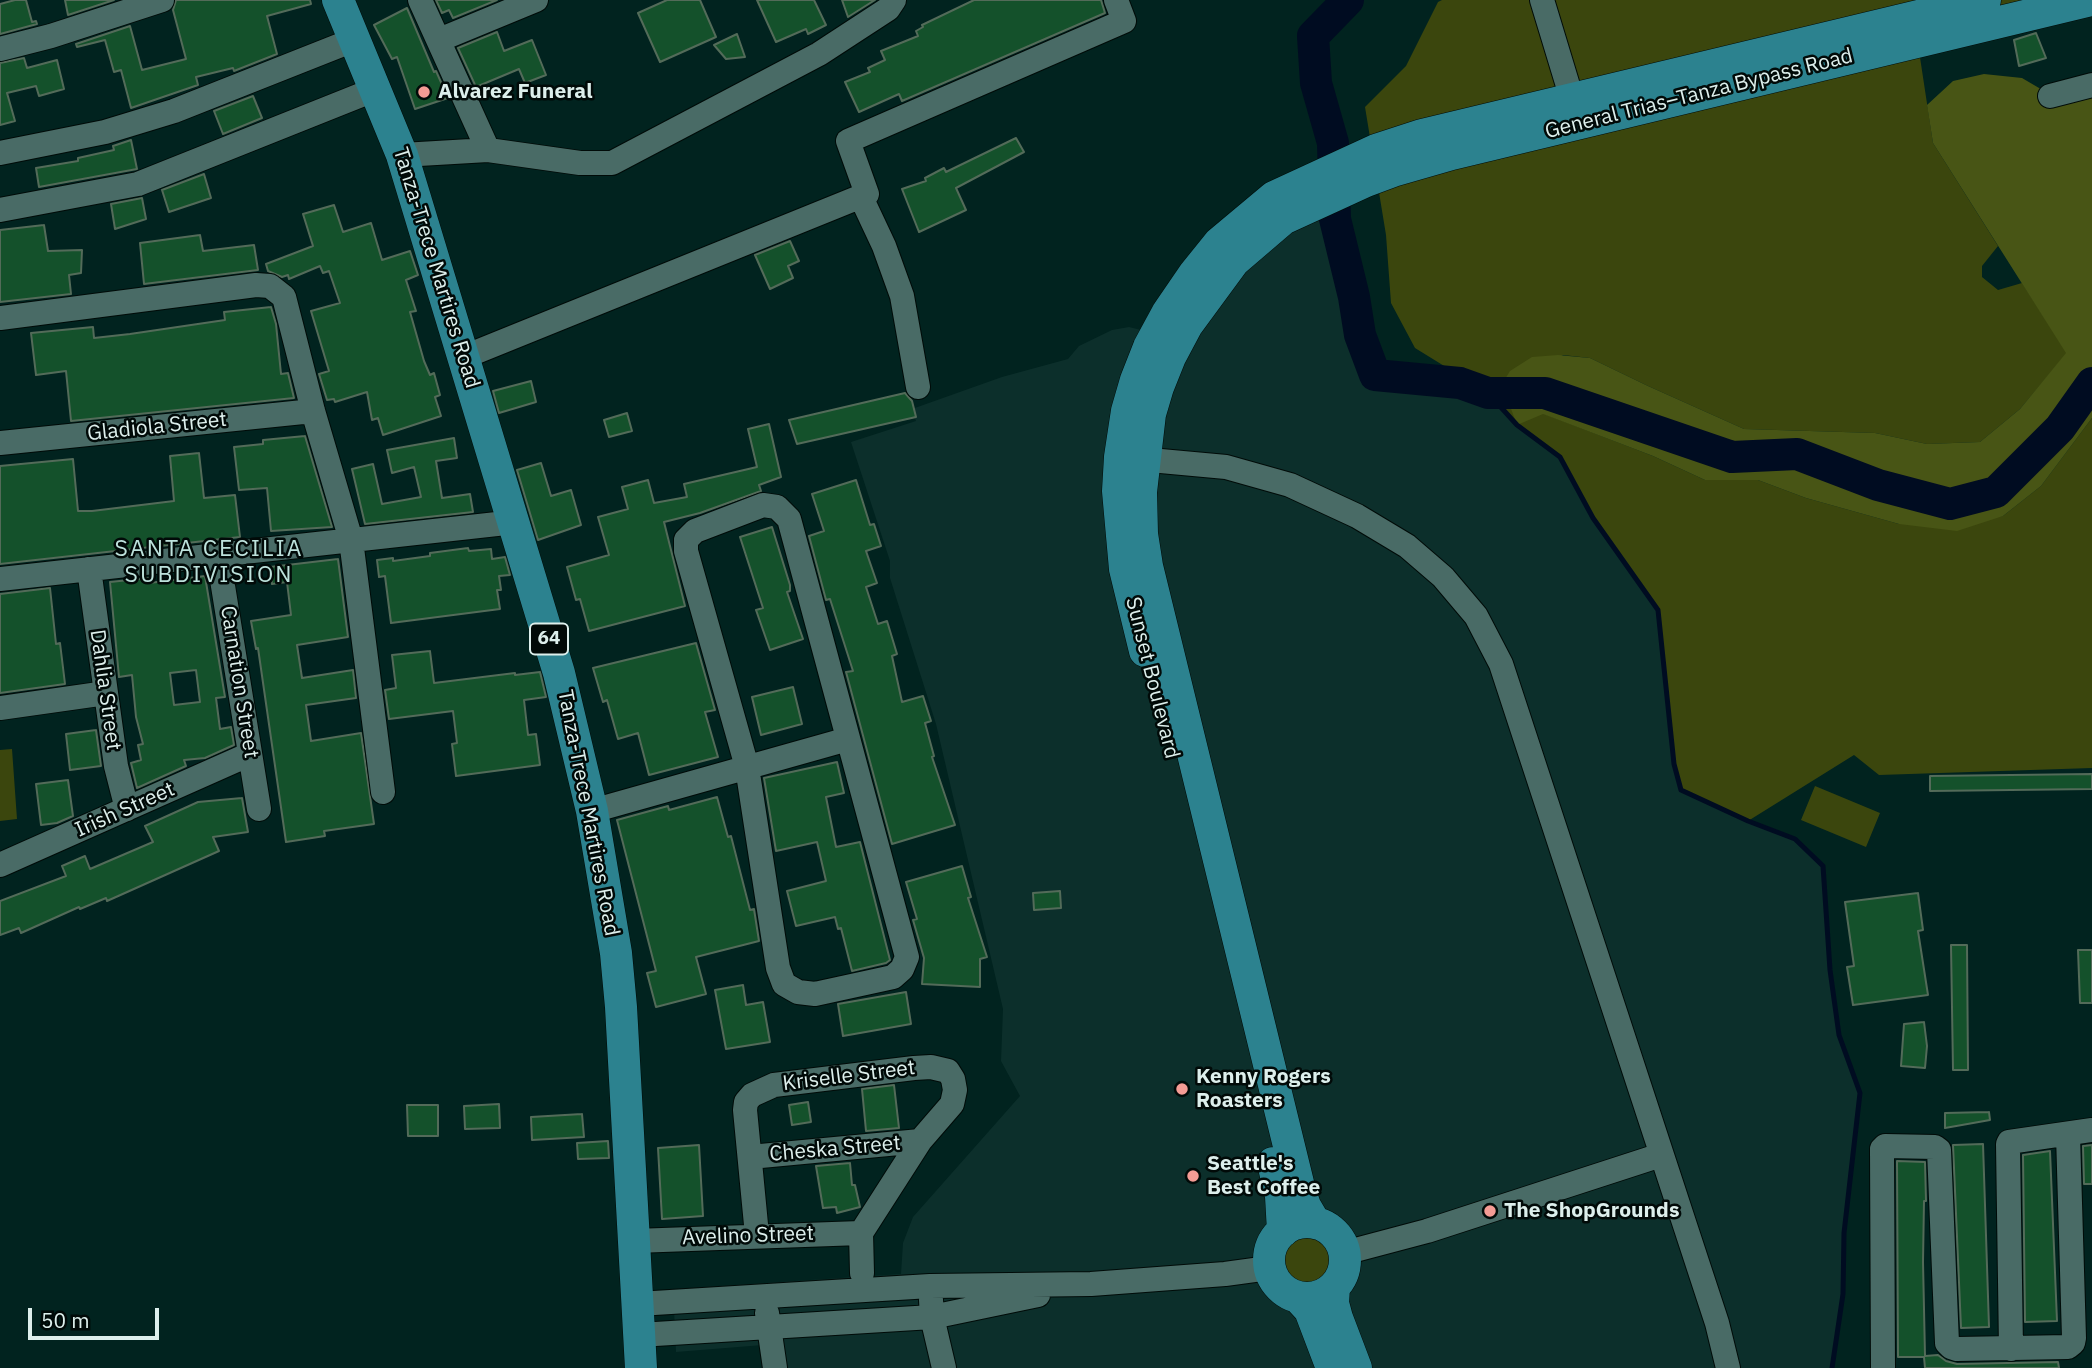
<!DOCTYPE html>
<html>
<head>
<meta charset="utf-8">
<style>
  body { margin:0 }
  #map { position:relative; width:2092px; height:1368px; overflow:hidden; background:#01231f; font-family:"IBM Plex Sans",sans-serif }
  canvas { display:block }
  .scale { position:absolute; left:28px; top:1308px; width:131px; height:32px; box-sizing:border-box; border:4px solid #ddefec; border-top:0; padding-left:9px; font-size:21px; line-height:24px; white-space:nowrap; color:#ddefec; -webkit-text-stroke:5px #010a08; paint-order:stroke }
</style>
</head>
<body>
<div id="map">
<canvas width="2092" height="1368"></canvas>
<div class="scale">50 m</div>
</div>
<script>
const c = document.querySelector('canvas').getContext('2d');
c.lineJoin = 'round';
function fillPath(path, color) { c.fillStyle = color; c.fill(path, 'evenodd'); }
const toPath = rows => new Path2D(rows.map(r => 'M' + r).join(''));
function stroke(path, color, width, dash) { c.strokeStyle = color; c.lineWidth = width; c.lineCap = dash ? 'butt' : 'round'; c.setLineDash(dash || []); c.stroke(path); }
function write(font, color, halo, rows, align = 'center') {
  c.font = font + ' "IBM Plex Sans",sans-serif'; c.lineWidth = 5; c.setLineDash([]); c.textBaseline = 'middle'; c.strokeStyle = halo; c.fillStyle = color; for (const [text, x, y, turn = 0] of rows) {
    c.save(); c.translate(x, y); c.rotate((+turn || 0) * Math.PI / 180); c.textAlign = isNaN(turn) ? turn : align; if (halo) c.strokeText(text, 0, 0); c.fillText(text, 0, 0); c.restore();
  }
}
const built = toPath([
  [1335,210,1360,335,1375,375,1460,383,1488,393,1517,425,1560,457,1593,518,1658,610,1674,764,1681,790,1748,821,1795,839,1823,866,1830,970,1839,1035,1860,1093,1844,1233,1843,1294,1832,1368,767,1368,763,1345,676,1352,673,1289,901,1274,903,1243,913,1217,1020,1096,1001,1061,1003,1009,936,724,890,578,890,561,851,442,916,421,912,409,1002,377,1068,359,1079,346,1112,330,1129,327,1145,331,1187,264]
]);
const green = toPath([
  [1442,0,2043,0,1916,31,1933,143,1998,246,1982,266,1982,277,1998,290,2022,283,2067,353,2020,409,1980,442,1927,444,1875,433,1744,429,1648,386,1590,358,1563,355,1505,393,1490,393,1653,456,1705,480,1758,480,1806,498,1899,524,2003,516,2041,486,2092,418,2092,768,1879,775,1854,755,1748,821,1681,790,1674,764,1658,609,1593,518,1560,457,1517,425,1488,393,1415,348,1391,303,1386,235,1365,107,1406,66,1438,2],
  [12,749,17,819,0,821,0,750],
  [1815,786,1880,813,1866,847,1801,820],
  '1284 1261a25 25 0 1 1 50 0a25 25 0 1 1-50 0Z'
]);
const forest = toPath([
  [1984,74,2022,78,2051,95,2092,85,2092,418,2041,486,2003,516,1957,531,1899,524,1806,498,1758,480,1705,480,1653,456,1543,414,1517,425,1502,384,1510,371,1532,357,1558,355,1590,358,1648,386,1744,429,1875,433,1927,444,1980,442,2020,409,2066,353,1933,143,1927,105,1953,81]
]);
const stream = toPath([
  [1488,393,1517,425,1560,457,1593,518,1658,610,1674,764,1681,790,1748,821,1795,839,1823,866,1830,970,1839,1035,1860,1093,1844,1233,1843,1294,1832,1368]
]);
const river = toPath([
  [1348,0,1313,36,1316,83,1333,143,1335,219,1354,297,1360,335,1375,375,1460,383,1488,393,1545,393,1732,457,1797,454,1878,485,1950,504,1996,492,2060,428,2092,383]
]);
const building = toPath([
  [15,0,26,0,32,22,36,21,37,24,0,34,0,4,15,0],
  [65,0,114,0,68,15,65,0],
  [176,0,310,0,311,4,267,16,277,54,234,71,233,68,196,77,198,85,131,108,121,70,114,72,105,40,77,47,76,44,130,26,142,70,186,59,173,10,176,0],
  [436,0,497,0,453,18,449,10,442,13,436,0],
  [667,0,700,0,716,37,660,62,638,13,667,0],
  [757,0,814,0,826,25,808,34,806,29,776,42,757,0],
  [842,0,875,0,848,17,842,0],
  [974,0,1101,0,1105,13,902,101,899,94,859,112,845,82,870,72,868,68,885,60,881,51,918,36,916,31,923,27,922,25,974,0],
  [407,8,434,72,436,71,448,98,415,109,397,57,392,59,374,25,407,8],
  [497,32,504,51,532,40,546,75,525,83,519,69,476,87,458,48,497,32],
  [2036,33,2046,58,2019,66,2014,40,2036,33],
  [737,34,745,57,726,59,714,45,737,34],
  [24,58,27,68,57,60,64,89,39,96,36,86,7,93,15,121,0,125,0,63,24,58],
  [253,96,262,118,223,134,214,111,253,96],
  [1016,138,1024,152,956,188,966,210,919,232,902,189,926,181,925,178,944,168,946,172,1016,138],
  [131,140,137,169,39,187,36,168,78,161,78,158,114,150,113,146,131,140],
  [204,174,211,198,169,212,162,190,204,174],
  [142,198,146,219,115,229,111,204,142,198],
  [334,205,343,232,371,223,382,260,410,251,418,275,406,280,416,311,410,312,424,361,430,375,434,373,440,395,435,397,441,416,383,435,378,418,372,420,367,392,335,402,334,399,327,400,319,374,329,371,311,311,340,303,329,271,323,273,320,266,289,279,288,275,282,277,268,271,266,264,313,246,303,214,334,205],
  [44,225,48,251,82,250,81,273,69,275,71,294,0,302,0,230,44,225],
  [200,235,203,251,254,245,258,270,144,284,140,243,200,235],
  [790,241,799,261,788,266,793,278,770,289,755,255,790,241],
  [271,307,276,324,281,374,288,373,294,398,71,421,66,371,36,375,31,333,93,327,94,338,130,334,225,320,224,312,271,307],
  [531,381,536,402,499,413,493,391,531,381],
  [905,393,912,401,916,417,797,444,789,420,905,393],
  [627,413,632,431,609,437,604,420,627,413],
  [769,424,781,477,759,485,761,491,700,513,664,522,685,606,589,631,580,599,576,600,567,567,609,555,598,517,628,509,622,487,648,480,654,503,687,497,684,484,757,467,748,429,769,424],
  [305,436,332,527,271,531,267,488,239,490,234,447,263,444,263,440,305,436],
  [454,438,457,458,436,461,442,498,470,494,473,512,365,524,352,469,373,464,382,504,421,497,414,467,392,473,387,450,454,438],
  [199,453,204,498,235,495,240,537,0,564,0,466,73,459,78,511,92,511,174,501,170,456,199,453],
  [541,463,551,496,571,490,581,525,538,540,517,470,541,463],
  [856,480,870,525,874,524,881,546,866,551,877,583,866,587,878,624,887,621,897,654,892,656,902,702,923,696,931,721,925,723,934,756,932,757,955,825,892,844,846,672,853,671,830,599,826,600,809,536,824,531,812,494,856,480],
  [772,527,790,585,790,591,787,592,803,639,770,650,756,610,763,608,740,537,772,527],
  [468,548,469,551,491,549,492,559,505,557,510,575,499,576,501,590,497,590,500,609,391,623,385,576,379,577,377,560,393,558,393,561,430,556,430,553,468,548],
  [338,559,348,637,297,645,302,678,353,670,356,698,306,705,311,741,361,733,374,824,324,831,325,836,286,842,258,648,256,649,251,621,291,615,287,582,272,584,270,567,338,559],
  [205,576,225,697,216,698,220,729,231,727,234,745,205,758,184,760,186,766,137,788,131,763,141,760,138,745,143,744,136,717,132,675,119,677,110,582,148,578,149,583,205,576],
  [196,670,200,702,174,705,170,673,196,670],
  [50,588,56,644,60,643,65,684,0,693,0,594,50,588],
  [696,643,715,710,705,712,718,757,649,775,638,733,618,739,607,700,603,702,593,668,696,643],
  [430,651,434,683,515,673,515,675,540,672,546,697,524,700,528,735,536,734,540,765,456,776,452,744,457,743,453,711,389,719,385,690,396,688,392,655,430,651],
  [793,687,802,724,761,735,752,697,793,687],
  [96,730,101,766,70,770,66,734,96,730],
  [837,762,844,793,826,797,836,847,860,842,890,960,886,963,852,971,841,928,838,929,835,917,796,926,787,891,826,881,817,842,776,851,764,778,837,762],
  [2092,774,2092,789,1930,791,1930,776,2092,774],
  [68,780,73,816,57,823,41,825,36,784,68,780],
  [717,797,728,837,731,836,750,910,754,909,759,941,696,957,706,994,656,1007,647,973,656,971,617,820,668,806,669,810,717,797],
  [242,798,248,832,213,837,219,851,107,901,106,898,80,909,79,907,21,933,19,928,0,935,0,901,66,876,62,866,85,856,90,869,153,842,145,826,198,802,242,798],
  [962,866,971,897,968,898,987,957,980,959,980,987,922,984,924,958,913,920,917,919,906,882,962,866],
  [1060,891,1061,908,1034,910,1033,893,1060,891],
  [1918,893,1923,930,1918,931,1928,995,1853,1005,1847,967,1854,966,1845,902,1918,893],
  [1951,945,1967,945,1968,1070,1953,1070,1951,945],
  [2078,950,2092,950,2092,1003,2080,1003,2078,950],
  [743,985,746,1005,763,1002,770,1042,726,1049,715,990,743,985],
  [906,992,911,1024,843,1036,838,1004,906,992],
  [1924,1022,1927,1046,1925,1068,1901,1066,1904,1024,1924,1022],
  [894,1085,899,1128,866,1131,862,1089,894,1085],
  [808,1102,811,1122,792,1125,789,1105,808,1102],
  [499,1104,500,1128,465,1129,464,1106,499,1104],
  [407,1105,438,1105,438,1136,408,1136,407,1105],
  [1989,1112,1990,1120,1945,1128,1945,1113,1989,1112],
  [582,1114,584,1137,532,1140,531,1117,582,1114],
  [608,1141,609,1158,578,1159,577,1143,608,1141],
  [1983,1144,1989,1327,1961,1328,1953,1145,1983,1144],
  [699,1145,703,1216,662,1219,658,1148,699,1145],
  [2092,1145,2092,1184,2084,1184,2083,1146,2092,1145],
  [2050,1151,2057,1321,2025,1322,2023,1155,2050,1151],
  [1897,1161,1925,1162,1926,1201,1924,1201,1923,1262,1925,1356,1938,1355,1946,1361,1957,1364,2058,1362,2059,1368,1925,1368,1924,1357,1898,1357,1897,1161],
  [850,1163,852,1185,855,1185,860,1207,837,1213,836,1207,823,1208,816,1166,850,1163]
]);
const minor = toPath([
  [420,0,488,150],
  [1542,0,1572,99],
  [439,40,536,0],
  [0,49,51,36,162,0],
  [2050,96,2092,85],
  [0,153,105,132,174,111,356,39],
  [402,155,488,150,580,163,612,163,819,54,888,9,894,0],
  [861,197,884,246,902,296,918,387],
  [0,210,138,184,376,89],
  [0,318,256,285,270,286,284,297,313,411,351,540,383,792],
  [464,357,867,194,848,141,1124,21,1116,0],
  [0,443,313,411],
  [1128,458,1226,467,1290,485,1357,516,1407,546,1443,577,1476,616,1501,664,1717,1323,1728,1368],
  [763,505,777,507,789,519,907,957,902,969,893,977,815,994,798,992,784,984,778,968,747,767,686,551,686,540,695,531,763,505],
  [218,555,259,809],
  [89,569,116,766,127,809],
  [0,579,515,522],
  [0,708,106,693],
  [592,811,848,739],
  [0,865,250,754],
  [750,1157,920,1141],
  [757,1235,745,1110,746,1102,752,1095,774,1085,914,1068,931,1067,948,1071,953,1079,955,1090,952,1104,920,1141,861,1233,862,1273],
  [634,1241,861,1233],
  [1344,1253,1427,1231,1661,1155],
  [931,1300,932,1317,944,1368],
  [638,1304,930,1286,1091,1284,1225,1274,1269,1268],
  [767,1313,775,1368],
  [639,1335,932,1317,1038,1295],
  [2011,1349,2008,1144,2009,1142,2092,1130],
  [1883,1368,1882,1149,1885,1146,1935,1147,1939,1150,1947,1343,1951,1347,1957,1349,2068,1347,2073,1343,2074,1338,2068,1135]
]);
const major = toPath([
  [338,0,402,155,559,673,592,811,616,953,621,1007,641,1368],
  [1145,651,1125,569,1118,491,1120,457,1127,411,1136,380,1149,347,1168,312,1194,274,1219,243,1274,197,1376,150,1422,135,1985,0],
  [1273,1163,1281,1196,1283,1231],
  '1269 1260a38 38 0 1 1 76 0a38 38 0 1 1-76 0Z',
  [1315,1223,1305,1206,1300,1191,1147,566,1142,534,1141,492,1150,414,1158,387,1170,357,1187,325,1234,261,1283,219,1366,181,1393,171,1452,154,2091,0],
  [1334,1287,1333,1303,1337,1318,1356,1368],
  [1299,1298,1310,1310,1332,1368]
]);
const markers = [
  [424,92,7,"#f59c95"],
  [1182,1089,7,"#f59c95"],
  [1193,1176,7,"#f59c95"],
  [1490,1211,7,"#f59c95"]
];
const shields = [
  [549,639,38]
];
const shieldNames = [
  ["64",549,639]
];
const poiNames = [
  ["Alvarez Funeral",438,92],
  ["Kenny Rogers",1196,1077],
  ["Roasters",1196,1101],
  ["Seattle's",1207,1164],
  ["Best Coffee",1207,1188],
  ["The ShopGrounds",1504,1211]
];
const streetNames = [
  ["General Trias–Tanza Bypass Road",1699,94,-14],
  ["Tanza-Trece Martires Road",436,268,73],
  ["Gladiola Street",157,427,-6],
  ["Sunset Boulevard",1152,678,76],
  ["Carnation Street",239,682,81],
  ["Dahlia Street",105,690,82],
  ["Irish Street",125,810,-24],
  ["Tanza-Trece Martires Road",588,813,79],
  ["Kriselle Street",849,1076,-7],
  ["Cheska Street",835,1149,-5],
  ["Avelino Street",748,1236,-2]
];
const neighbourhoodNames = [
  ["SANTA CECILIA",209,549],
  ["SUBDIVISION",209,575]
];
fillPath(built, '#0c2f2b');
fillPath(green, '#3b460d');
fillPath(forest, '#485515');
stroke(stream, '#000c21', 5);
stroke(river, '#000c21', 32);
fillPath(building, '#14512b');
stroke(building, '#536b59', 2);
stroke(minor, '#000b08', 26);
stroke(major, '#000b08', 33);
stroke(minor, '#496b66', 24);
stroke(major, '#2c828f', 32);
for (const [x, y, r, color] of markers) { const dot = new Path2D(); dot.arc(x, y, r, 0, 2 * Math.PI); c.fillStyle = color; c.fill(dot); stroke(dot, '#010a08', 2.5); }
for (const [x, y, w] of shields) { const box = new Path2D(); box.roundRect(x - w / 2, y - 15.5, w, 31, 5); c.fillStyle = '#010a08'; c.fill(box); stroke(box, '#ddefec', 2); }
write('bold 19px', '#ddefec', null, shieldNames);
write('bold 21px', '#ddefec', '#010a08', poiNames, 'left');
write('21px', '#ddefec', '#010a08', streetNames);
c.letterSpacing = '2px';
write('23px', '#bde2dc', '#010a08', neighbourhoodNames);
c.letterSpacing = '0px';
</script>
</body>
</html>
